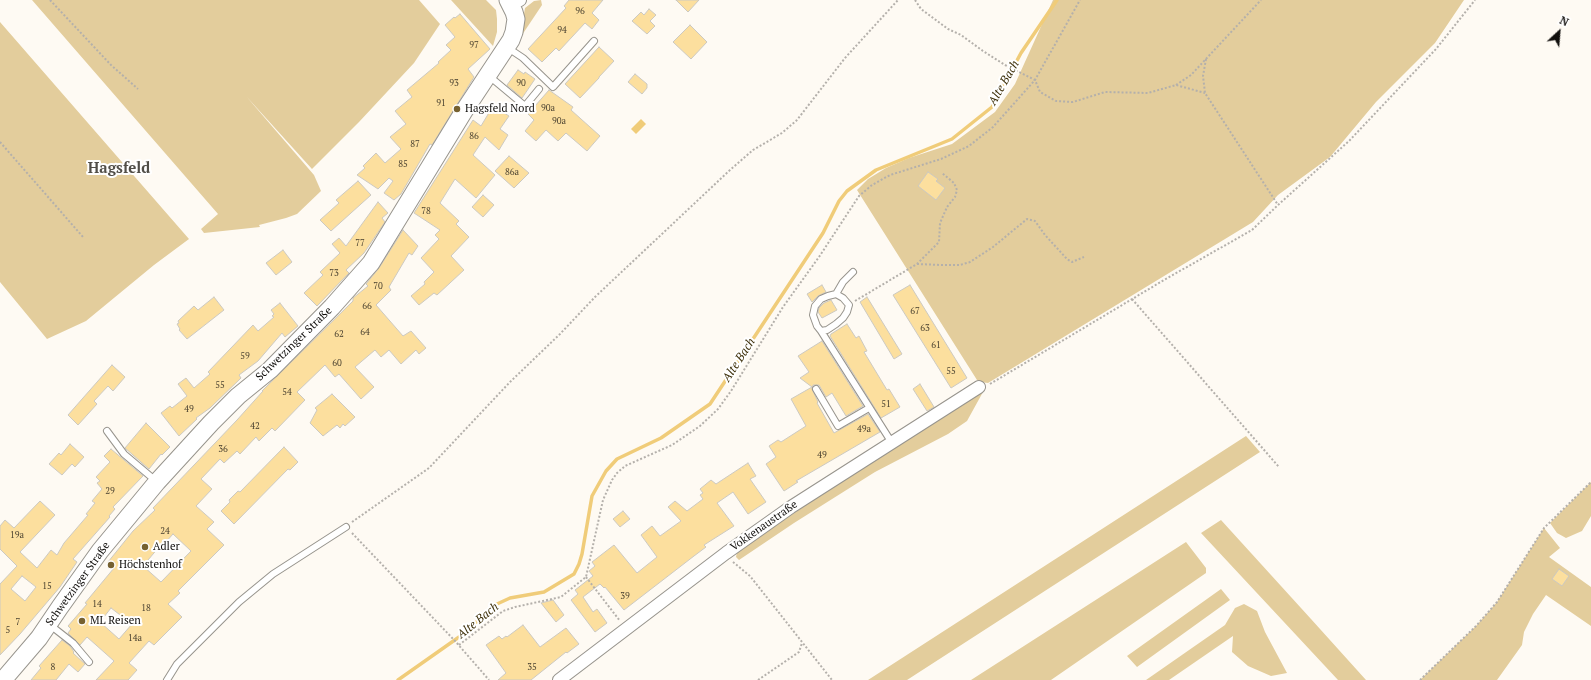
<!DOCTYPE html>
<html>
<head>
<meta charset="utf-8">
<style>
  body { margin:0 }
  #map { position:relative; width:1591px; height:680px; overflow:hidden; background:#fefaf3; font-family:"PT Serif",serif }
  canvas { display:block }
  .north { position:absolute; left:1539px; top:12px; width:40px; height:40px; -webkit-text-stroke:3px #fff; paint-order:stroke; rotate:26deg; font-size:11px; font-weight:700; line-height:16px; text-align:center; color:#110f0d }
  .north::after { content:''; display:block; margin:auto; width:14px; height:18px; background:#110f0d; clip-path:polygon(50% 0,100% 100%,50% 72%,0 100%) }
</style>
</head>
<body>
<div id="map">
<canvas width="1591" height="680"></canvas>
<div class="north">N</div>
</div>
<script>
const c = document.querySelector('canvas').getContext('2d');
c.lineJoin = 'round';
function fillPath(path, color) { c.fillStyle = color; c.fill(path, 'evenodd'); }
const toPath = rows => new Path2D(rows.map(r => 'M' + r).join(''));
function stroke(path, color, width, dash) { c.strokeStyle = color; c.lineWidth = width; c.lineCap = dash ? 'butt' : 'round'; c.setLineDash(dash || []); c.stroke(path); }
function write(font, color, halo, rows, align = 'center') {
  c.font = font + ' "PT Serif",serif'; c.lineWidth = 4; c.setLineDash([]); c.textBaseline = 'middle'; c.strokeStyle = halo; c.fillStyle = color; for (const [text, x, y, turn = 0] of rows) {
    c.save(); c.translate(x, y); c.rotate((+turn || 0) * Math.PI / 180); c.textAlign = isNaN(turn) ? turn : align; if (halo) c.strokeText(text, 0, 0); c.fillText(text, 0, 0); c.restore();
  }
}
const green = toPath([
  [32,0,419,0,440,24,414,63,359,122,312,169,246,96,314,175,321,191,297,214,286,218,259,225,260,227,204,233,201,229,218,214],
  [451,0,486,0,496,10,497,19,497,32,493,46],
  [541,0,542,5,520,38,525,8,534,1],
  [1053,0,1464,0,1435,43,1376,102,1330,157,1278,195,1253,222,988,383,980,382,977,380,857,190,868,179,886,168,909,158,952,144,995,112,1015,84],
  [0,22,189,239,154,265,86,321,47,339,0,282],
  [983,392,967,421,948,434,875,472,794,523,739,560,736,557,737,552,809,503],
  [1246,436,1260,452,907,680,868,680],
  [1591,482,1591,516,1582,531,1566,538,1557,533,1550,523],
  [1221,520,1311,619,1366,680,1338,680,1201,533],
  [1544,528,1560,548,1549,557,1591,587,1591,626,1546,595,1533,614,1524,632,1522,645,1497,680,1420,680,1476,626,1497,602],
  [1186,542,1206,568,1206,573,1051,680,971,680],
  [1221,589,1230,600,1137,667,1127,656],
  [1244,604,1257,611,1265,632,1287,673,1271,676,1248,666,1232,652,1233,636,1169,680,1146,680,1225,625,1235,608]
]);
const water = toPath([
  [641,119,646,124,636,134,631,129]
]);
const stream = toPath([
  [398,680,469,630,486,612,497,604,510,598,544,592,574,574,579,564,582,554,592,496,606,471,617,459,661,438,710,404,823,233,839,201,847,191,876,170,952,139,992,107,1021,53,1057,0]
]);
const building = toPath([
  [569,0,603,0,592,13,599,20,592,29,585,23,559,51,556,48,542,62,528,49,566,8,564,6,569,0],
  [676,0,699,0,688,12,676,0],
  [649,9,656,15,650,21,655,26,647,34,632,21,641,12,644,15,649,9],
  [460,14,490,49,468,69,474,77,432,145,430,144,401,194,394,200,384,193,393,181,389,178,378,189,357,175,365,168,363,166,376,153,385,163,401,149,390,137,406,124,395,111,412,97,407,90,439,63,438,62,451,50,446,45,455,37,445,25,454,17,455,18,460,14],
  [690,25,707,42,691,59,673,42,690,25],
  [599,47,614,61,599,77,599,78,580,98,565,84,599,47],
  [518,70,524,74,525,72,535,79,522,98,507,85,518,70],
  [635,74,647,84,647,88,642,94,628,82,635,74],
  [549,90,573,107,571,110,600,136,587,151,566,133,558,141,546,130,536,141,525,131,534,120,528,114,549,90],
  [493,106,509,116,500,129,508,135,499,150,485,137,473,155,495,175,476,198,455,179,440,203,459,221,456,224,469,237,451,256,464,270,437,295,434,293,419,305,411,296,425,284,424,282,434,272,421,258,439,239,435,235,440,230,414,213,473,120,481,126,493,106],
  [509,156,529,173,514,188,495,171,509,156],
  [928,172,938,179,936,181,945,188,936,200,918,186,928,172],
  [358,181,371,195,331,231,320,220,339,203,336,200,358,181],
  [483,195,494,205,483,217,472,207,483,195],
  [378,202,388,213,382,218,385,222,364,253,346,270,349,273,317,306,304,293,323,275,320,272,340,253,332,244,339,238,346,246,378,202],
  [403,230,418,246,412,255,409,253,389,287,391,290,376,305,403,336,411,331,426,348,419,354,416,350,401,364,389,350,381,357,375,350,355,367,374,387,361,399,339,374,335,377,325,365,297,392,305,400,275,431,272,428,259,441,256,437,240,454,237,451,224,463,220,459,201,479,212,489,196,506,214,522,207,529,224,545,178,591,180,593,168,604,182,617,154,645,149,641,129,663,137,670,128,680,96,680,114,661,87,637,80,645,68,633,71,629,68,626,87,604,85,603,114,568,108,562,133,531,155,510,153,508,237,420,263,391,262,391,353,301,353,298,368,286,366,284,379,268,403,230],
  [173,534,191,551,161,582,143,566,164,541,165,543,173,534],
  [111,608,132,624,119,639,100,622,111,608],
  [283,250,292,262,276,275,266,263,283,250],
  [822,285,826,292,818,296,812,302,807,294,822,285],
  [910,285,967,378,951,388,893,295,910,285],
  [214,297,224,310,187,339,179,330,180,329,177,324,179,323,178,321,194,306,198,310,214,297],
  [867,297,902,354,894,359,860,302,867,297],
  [831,300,837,310,822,318,818,312,819,308,824,303,831,300],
  [280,303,298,326,285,337,282,333,258,361,239,375,241,378,210,408,196,418,197,419,179,436,161,413,170,406,172,408,187,396,178,384,186,378,194,388,210,374,208,372,253,325,258,331,274,317,272,316,274,314,271,310,280,303],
  [847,324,856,338,859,336,867,351,864,352,887,390,889,389,900,407,881,418,830,336,831,334,847,324],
  [822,341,863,406,846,416,832,393,826,397,819,385,813,385,812,389,818,402,817,403,834,433,868,414,880,432,796,481,798,482,784,491,766,464,776,457,769,446,778,440,781,442,806,426,791,399,812,387,800,378,809,372,798,356,822,341],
  [112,365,125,377,113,391,108,386,94,401,97,404,78,425,68,415,112,365],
  [920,384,934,407,927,411,913,389,920,384],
  [332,394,355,417,345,426,343,424,340,428,337,425,323,436,310,423,317,410,315,408,332,394],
  [146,423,170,447,162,455,161,454,149,469,125,448,146,423],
  [70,444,84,457,75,467,72,464,62,475,49,464,59,453,61,455,70,444],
  [284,447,298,462,290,470,288,469,234,524,221,511,230,502,229,500,238,491,240,492,284,447],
  [111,449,143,476,113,507,115,509,109,516,110,517,73,559,77,562,60,587,20,634,0,655,0,584,17,566,0,549,0,526,5,520,14,528,40,501,55,515,20,552,37,568,51,550,57,555,64,543,88,515,86,514,95,503,92,501,102,489,97,483,100,481,96,477,110,462,104,456,111,449],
  [22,576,36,587,25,601,11,589,22,576],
  [748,463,756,476,750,479,766,502,748,514,733,492,717,503,734,526,704,545,706,547,694,556,624,610,605,587,604,588,600,584,583,597,593,612,597,609,607,623,595,632,571,600,578,594,575,590,593,576,589,571,595,566,592,562,614,545,637,573,657,557,641,535,652,526,660,536,681,521,668,507,675,501,687,511,703,499,700,495,703,493,700,489,711,480,716,484,748,463],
  [623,511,630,519,620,527,613,519,623,511],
  [1559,569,1569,576,1562,586,1552,579,1559,569],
  [553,600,564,615,556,622,541,603,553,600],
  [523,625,540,647,566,628,579,644,567,653,566,652,531,680,498,680,506,673,486,645,499,636,502,639,506,636,507,637,523,625],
  [62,640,70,646,74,652,73,653,85,664,78,672,69,664,56,680,31,680,41,668,39,666,62,640]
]);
const path = toPath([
  [50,0,111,65,138,89],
  [915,0,921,9,948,29,961,35,983,51,1005,65,1035,80,1040,92,1056,101,1073,102,1105,92,1148,93,1176,85,1205,93],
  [1206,59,1203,76,1205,93,1278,205],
  [1176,85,1191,75,1261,0],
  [0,142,83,237],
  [917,264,941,265,960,265,970,262,993,247,1027,219,1035,221,1045,235,1067,259,1072,262,1084,257],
  [1132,299,1279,467],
  [855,301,917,264,939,242,940,223,947,207,955,197,957,190,954,183,942,173],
  [990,384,1164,280,1252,230,1278,205,1349,141,1436,49,1475,0],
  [352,522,429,468,510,382,560,334,595,297,730,170,753,150,782,133,797,120,845,58,898,0],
  [352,533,456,642,489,680],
  [733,562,750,576,832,680],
  [586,577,620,621],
  [459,645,503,611,515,607,561,597,586,577,603,500,612,480,617,473,625,466,672,445,700,426,718,409,731,391,783,307,819,257,859,196,872,185,890,175,941,159,969,146,993,127,1035,80,1080,0],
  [758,680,799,652,802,643],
  [1420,680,1476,626,1497,602,1544,528,1591,482]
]);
const service = toPath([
  [508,48,523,58,553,87,594,41],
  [489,76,525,106,539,89],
  [836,294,843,298,849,305,847,312,843,318,836,324,827,330,821,331,817,326,813,315,815,306,821,299,828,296,836,294],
  [836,294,843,282,853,272],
  [821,331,892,443],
  [816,389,838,426,869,408],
  [107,431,124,454,156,481],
  [50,625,73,643,89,662],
  [167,680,177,664,239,602,273,574,346,527]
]);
const minor = toPath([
  [511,5,520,0],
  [559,680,726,553,791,507,979,387]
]);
const secondary = toPath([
  [3,680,39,638,60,607,100,551,157,482,211,423,238,396,270,370,332,307,371,263,464,111,511,40,514,32,516,19,514,12,508,0]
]);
const markers = [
  [457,109,4,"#766130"],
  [145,547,4,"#766130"],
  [111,565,4,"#766130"],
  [82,621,4,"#766130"]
];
const numberNames = [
  ["96",580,11],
  ["94",562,30],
  ["97",474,45],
  ["93",454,83],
  ["90",521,83],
  ["91",441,103],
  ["90a",548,108],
  ["90a",559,121],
  ["86",474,136],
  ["87",415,144],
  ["85",403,164],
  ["86a",512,172],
  ["78",426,211],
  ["77",360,243],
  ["73",334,273],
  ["70",378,286],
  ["66",367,306],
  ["67",915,311],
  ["63",925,328],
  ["64",365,332],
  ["62",339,334],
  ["61",936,345],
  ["59",245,356],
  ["60",337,363],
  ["55",951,371],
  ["55",220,385],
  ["54",287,392],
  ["51",886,404],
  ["49",189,409],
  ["42",255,426],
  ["49a",864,429],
  ["36",223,449],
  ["49",822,455],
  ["29",110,491],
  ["24",165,531],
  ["19a",17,535],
  ["15",47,586],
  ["39",625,596],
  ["14",97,604],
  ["18",146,608],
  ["7",18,622],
  ["5",8,630],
  ["14a",135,638],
  ["8",53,667],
  ["35",532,667]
];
const poiNames = [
  ["Hagsfeld Nord",465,109],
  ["Adler",153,547],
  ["Höchstenhof",119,565],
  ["ML Reisen",90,621]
];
const streetNames = [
  ["Schwetzinger Straße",294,344,-44],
  ["Vokkenaustraße",764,526,-35],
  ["Schwetzinger Straße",78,584,-54]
];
const waterNames = [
  ["Alte Bach",1004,83,-60],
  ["Alte Bach",739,360,-57],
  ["Alte Bach",478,621,-39]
];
const districtNames = [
  ["Hagsfeld",119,169]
];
fillPath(green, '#e3cd9c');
fillPath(water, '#f0cc79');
stroke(stream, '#f0cc79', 3.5);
fillPath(building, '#fcdf9e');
stroke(building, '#ccc9c1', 1);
stroke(service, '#97948d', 8);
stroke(minor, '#97948d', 14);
stroke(secondary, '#97948d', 19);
stroke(path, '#b4b0ab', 2, [2, 2]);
stroke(service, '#fff', 6);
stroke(minor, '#fff', 12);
stroke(secondary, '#fff', 17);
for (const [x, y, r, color] of markers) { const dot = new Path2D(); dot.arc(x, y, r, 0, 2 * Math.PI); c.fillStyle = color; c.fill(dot); stroke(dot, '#fff', 1.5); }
write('9px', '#4c4331', null, numberNames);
write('11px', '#110f0d', '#fff', poiNames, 'left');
write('11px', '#110f0d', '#fff', streetNames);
write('italic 12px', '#3c2e08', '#fff', waterNames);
write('bold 15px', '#514e48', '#fff', districtNames);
</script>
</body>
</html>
